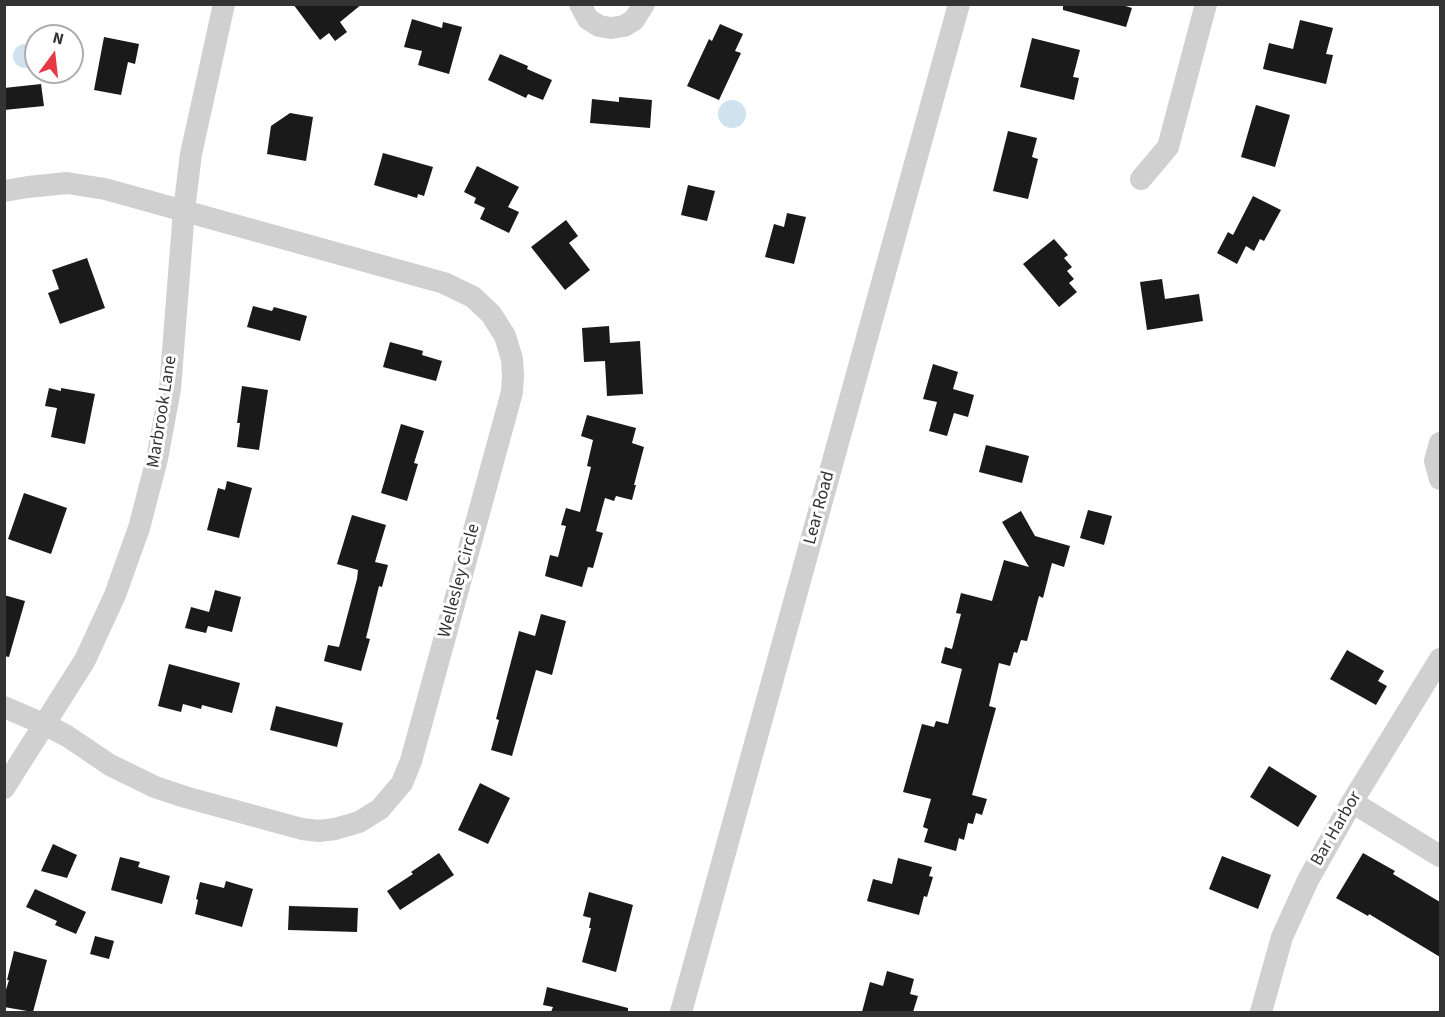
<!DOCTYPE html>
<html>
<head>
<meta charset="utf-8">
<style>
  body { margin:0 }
  #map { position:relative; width:1445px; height:1017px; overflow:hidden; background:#fff; font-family:"Source Sans 3",sans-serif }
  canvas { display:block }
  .frame { position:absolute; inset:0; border:6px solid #333; pointer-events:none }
  .north { position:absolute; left:24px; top:24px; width:60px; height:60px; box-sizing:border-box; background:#fff; border:2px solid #adadad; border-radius:50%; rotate:15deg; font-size:16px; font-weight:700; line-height:24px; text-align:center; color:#333 }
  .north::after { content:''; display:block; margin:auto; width:21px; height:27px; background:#e63946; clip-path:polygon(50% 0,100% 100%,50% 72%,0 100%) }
</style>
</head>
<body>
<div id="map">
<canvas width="1445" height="1017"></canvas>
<div class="frame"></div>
<div class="north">N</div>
</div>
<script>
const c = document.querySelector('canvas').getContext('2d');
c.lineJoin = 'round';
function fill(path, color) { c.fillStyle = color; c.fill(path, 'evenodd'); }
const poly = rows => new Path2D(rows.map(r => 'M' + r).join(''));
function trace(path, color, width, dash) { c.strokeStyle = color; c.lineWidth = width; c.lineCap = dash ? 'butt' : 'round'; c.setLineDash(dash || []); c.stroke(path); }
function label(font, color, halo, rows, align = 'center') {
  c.font = font + ' "Source Sans 3",sans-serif'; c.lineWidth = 6; c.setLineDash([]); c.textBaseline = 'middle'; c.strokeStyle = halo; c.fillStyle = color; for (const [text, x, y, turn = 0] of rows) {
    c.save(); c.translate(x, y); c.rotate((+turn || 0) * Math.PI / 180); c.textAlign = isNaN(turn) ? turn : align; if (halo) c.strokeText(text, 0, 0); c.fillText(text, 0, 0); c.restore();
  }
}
fill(poly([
  '13 56a12 12 0 1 1 24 0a12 12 0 1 1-24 0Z',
  '718 114a14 14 0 1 1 28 0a14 14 0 1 1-28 0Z'
]), '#cfe2ee');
fill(poly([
  [293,4,362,4,340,22,347,32,335,41,329,33,320,40],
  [1063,4,1119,4,1132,8,1126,27,1063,10],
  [412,19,442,28,443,22,462,27,449,74,418,65,422,51,404,47],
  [1300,20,1333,28,1326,54,1333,55,1326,84,1263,69,1269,43,1293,49],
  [720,24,743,34,735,51,741,53,719,100,687,86,709,39,712,41],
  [104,37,139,44,135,64,128,62,121,95,94,90],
  [1032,38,1080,50,1073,77,1079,78,1074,100,1020,87],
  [500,54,528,66,527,69,552,80,543,100,528,94,526,98,488,80],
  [41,84,44,106,4,110,4,88],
  [619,97,652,100,650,128,590,123,592,99,619,102],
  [1256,105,1290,115,1275,167,1241,157],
  [290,113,313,117,306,161,267,154,271,126],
  [1008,131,1037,138,1032,157,1038,159,1028,199,993,191],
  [383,153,433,167,424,196,418,194,417,198,374,185],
  [477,166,519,187,508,207,519,212,509,233,480,219,485,208,474,203,476,198,464,192],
  [688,185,715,191,707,221,681,215],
  [1253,196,1281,210,1264,241,1260,239,1254,251,1246,246,1237,264,1217,253,1228,232,1233,235],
  [787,213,806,217,794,264,765,257,774,224,784,227],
  [566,220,578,236,569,243,590,270,565,290,531,247],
  [1054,239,1068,255,1064,258,1072,267,1067,271,1074,279,1069,283,1077,292,1059,307,1023,264],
  [87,258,105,308,60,324,48,293,59,289,52,270],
  [1162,279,1165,299,1199,294,1203,321,1147,330,1140,282],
  [253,306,272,311,274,307,307,316,300,341,247,327],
  [609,326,610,343,640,341,643,394,607,396,605,361,584,362,582,328],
  [390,342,423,351,422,355,442,361,436,381,383,367],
  [933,364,958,372,953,389,974,395,968,417,954,413,947,436,929,431,937,402,923,399],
  [242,386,268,390,259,450,237,447,240,423,237,423],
  [49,388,61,391,61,388,95,394,85,444,51,437,57,408,45,406],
  [587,415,636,428,632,443,644,447,634,485,636,485,632,500,616,496,614,501,605,498,596,531,603,533,593,568,588,567,582,587,545,576,550,555,558,557,566,526,561,525,566,508,580,512,591,467,587,466,593,440,581,436],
  [401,424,424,431,414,463,418,464,407,501,381,493],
  [986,445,1029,456,1022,483,979,472],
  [227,481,252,488,239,538,207,530,218,488,225,490],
  [24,493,67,508,51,554,8,539],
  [1088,510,1112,516,1104,545,1080,538],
  [1021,511,1035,536,1070,546,1064,567,1052,563,1043,598,1039,596,1027,641,1021,640,1017,653,1014,652,1010,666,999,663,989,706,996,708,972,795,987,799,982,815,976,813,973,824,968,823,964,840,959,838,956,851,924,842,928,829,923,827,931,799,903,792,922,724,934,727,936,721,948,724,962,669,941,663,945,647,952,649,961,614,956,613,961,593,992,601,1004,560,1029,567,1002,522],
  [352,515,386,525,375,562,388,565,382,587,379,586,366,638,370,639,361,671,324,661,328,645,339,647,357,579,358,570,337,564],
  [215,590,241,597,232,632,208,626,206,633,185,628,191,607,209,612],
  [4,595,25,601,9,657,4,656],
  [541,614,566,621,552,675,536,670,512,756,491,750,499,720,496,719,519,631,535,636],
  [1347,650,1384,671,1378,681,1387,686,1376,705,1330,679],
  [169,664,240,683,232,713,202,705,201,709,183,704,181,712,158,706],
  [276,706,343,723,337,747,270,730],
  [1269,766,1317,796,1298,827,1250,797],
  [480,783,510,798,488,844,458,830],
  [53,844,77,855,67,878,41,871],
  [439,853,454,875,400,910,387,891,413,874,411,872],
  [1363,853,1395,871,1393,874,1440,902,1440,957,1369,914,1368,916,1336,898],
  [1222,856,1271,875,1258,909,1209,889],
  [120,857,140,862,138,867,170,876,162,904,111,890],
  [898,858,932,867,929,876,933,877,927,897,924,896,919,915,867,901,873,879,892,884],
  [226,881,253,889,242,927,195,914,198,900,196,899,200,882,224,888],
  [35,889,86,912,76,934,55,925,57,921,26,907],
  [589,892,633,905,616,972,582,962,591,928,589,928,591,918,583,916],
  [289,906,358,908,357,932,288,930],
  [95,936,114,941,109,959,90,954],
  [14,951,47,960,33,1012,4,1007,4,996,9,980,7,980],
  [887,971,914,979,910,994,918,996,913,1012,862,1012,870,982,883,986],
  [547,987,628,1008,628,1012,551,1012,553,1007,543,1005]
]), '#1a1a1a');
trace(poly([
  [580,4,588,19,599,26,611,28,624,26,634,20,644,4],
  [1141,179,1168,147,1206,4],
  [4,191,28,187,67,183,105,189,444,283,473,297,491,314,505,336,512,359,513,376,512,392,411,761,402,783,380,809,359,822,335,829,319,831,302,829,185,797,155,787,110,765,67,736,46,725,4,707],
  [1440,443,1435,461,1440,479],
  [4,788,85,660,115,595,139,528,157,459,170,389,184,210,191,154,224,4],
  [1352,802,1440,856],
  [681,1012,959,4],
  [1261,1012,1282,937,1308,880,1352,802,1440,659]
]), '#d0d0d0', 22);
label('18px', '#333', '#fff', [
  ["Marbrook Lane",163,412,-81],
  ["Lear Road",820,508,-75],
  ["Wellesley Circle",460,581,-75],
  ["Bar Harbor",1337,829,-60]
]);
</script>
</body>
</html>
